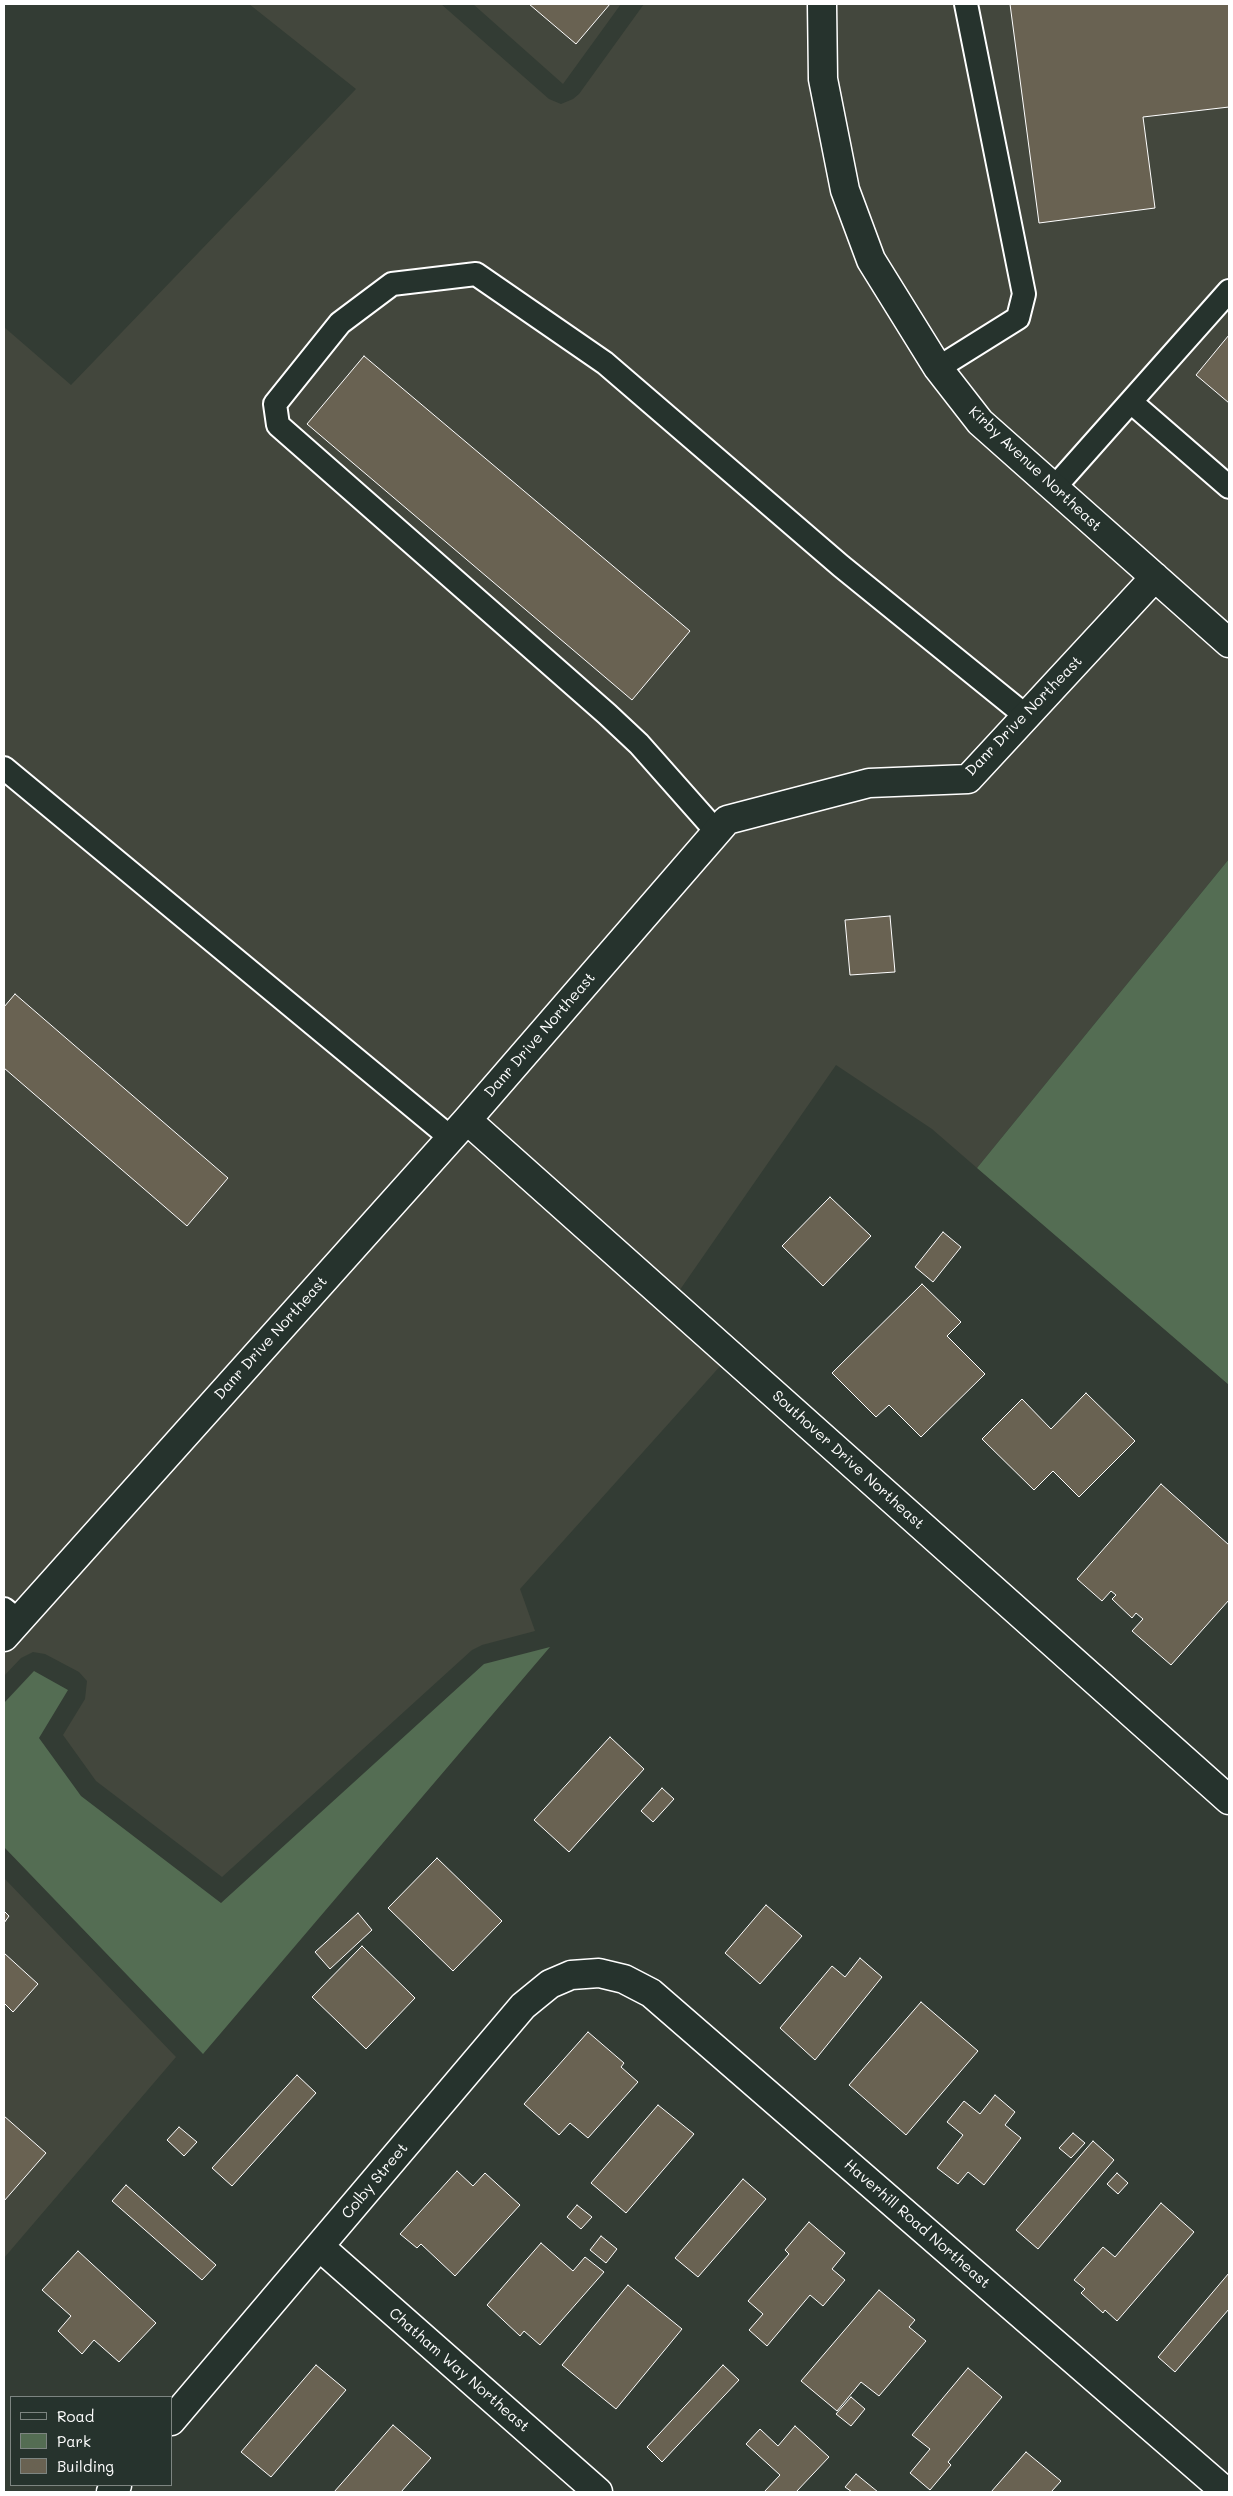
<!DOCTYPE html>
<html>
<head>
<meta charset="utf-8">
<style>
  body { margin:0 }
  #map { position:relative; width:1233px; height:2496px; overflow:hidden; background:#333c34; font-family:Mali,sans-serif }
  canvas { display:block }
  .frame { position:absolute; inset:0; border:5px solid #fff; pointer-events:none }
  .legend { position:absolute; left:10px; top:2396px; width:162px; height:90px; box-sizing:border-box; background:#26332d; border:1px solid #7d8581; margin:0; padding:6px 9px; list-style:none; font-size:15px; color:#fff }
  .legend li { display:flex; align-items:center; gap:10px; height:25px }
  .legend b { width:25px; border:1px solid #7d8581 }
</style>
</head>
<body>
<div id="map">
<canvas width="1233" height="2496"></canvas>
<div class="frame"></div>
<ul class="legend">
<li><b style="height:6px;background:#26332d"></b>Road</li>
<li><b style="height:14px;background:#546d53"></b>Park</li>
<li><b style="height:14px;background:#696252"></b>Building</li>
</ul>
</div>
<script>
const c = document.querySelector('canvas').getContext('2d');
c.lineJoin = 'round';
function fill(path, color) { c.fillStyle = color; c.fill(path, 'evenodd'); }
const poly = rows => new Path2D(rows.map(r => 'M' + r).join(''));
function trace(path, color, width, dash) { c.strokeStyle = color; c.lineWidth = width; c.lineCap = dash ? 'butt' : 'round'; c.setLineDash(dash || []); c.stroke(path); }
function label(font, color, halo, rows, align = 'center') {
  c.font = font + ' Mali,sans-serif'; c.lineWidth = 4; c.setLineDash([]); c.textBaseline = 'middle'; c.strokeStyle = halo; c.fillStyle = color; for (const [text, x, y, turn = 0] of rows) {
    c.save(); c.translate(x, y); c.rotate((+turn || 0) * Math.PI / 180); c.textAlign = isNaN(turn) ? turn : align; if (halo) c.strokeText(text, 0, 0); c.fillText(text, 0, 0); c.restore();
  }
}
fill(poly([
  [249,4,441,4,549,99,561,104,573,99,579,94,644,4,1229,4,1229,859,977,1168,932,1129,836,1065,677,1294,740,1344,520,1589,535,1631,482,1645,472,1650,222,1877,96,1781,63,1735,85,1699,87,1681,79,1672,45,1654,33,1652,21,1658,4,1676,4,327,71,385,356,89],
  [473,4,621,4,563,84],
  [4,1878,176,2057,4,2258]
]), '#43473d');
fill(poly([
  [1229,859,1229,1385,977,1168],
  [550,1647,203,2054,4,1847,4,1703,34,1671,68,1690,39,1738,81,1796,221,1903,484,1664]
]), '#546d53');
const building = poly([
  [529,4,610,4,576,44,529,4],
  [1010,4,1229,4,1229,107,1143,117,1155,208,1039,223,1010,4],
  [1229,335,1229,403,1196,375,1229,335],
  [364,356,690,631,632,700,307,424,364,356],
  [890,916,895,972,850,975,845,920,890,916],
  [15,994,228,1178,187,1226,4,1068,4,1007,15,994],
  [830,1197,871,1236,823,1286,782,1246,830,1197],
  [943,1232,961,1247,933,1282,915,1267,943,1232],
  [922,1284,961,1322,947,1336,985,1374,921,1437,889,1405,876,1417,832,1373,922,1284],
  [1086,1393,1135,1441,1079,1497,1053,1471,1034,1490,982,1439,1022,1399,1051,1429,1086,1393],
  [1161,1484,1229,1545,1229,1600,1171,1665,1132,1631,1143,1619,1136,1613,1132,1618,1112,1599,1116,1595,1111,1591,1102,1601,1077,1579,1161,1484],
  [610,1737,644,1769,569,1852,534,1820,610,1737],
  [662,1788,674,1799,653,1822,641,1811,662,1788],
  [437,1858,502,1921,453,1971,388,1908,437,1858],
  [766,1905,802,1936,760,1984,725,1953,766,1905],
  [4,1911,9,1916,4,1923,4,1911],
  [358,1913,372,1930,330,1969,315,1952,358,1913],
  [362,1946,415,1998,366,2049,312,1997,362,1946],
  [4,1953,38,1984,13,2012,4,2003,4,1953],
  [860,1958,882,1977,815,2060,780,2028,832,1966,845,1977,860,1958],
  [921,2002,978,2051,906,2135,849,2085,921,2002],
  [588,2032,624,2063,621,2067,638,2082,588,2138,570,2123,559,2135,524,2104,588,2032],
  [297,2075,316,2093,232,2186,212,2168,297,2075],
  [995,2095,1015,2112,1005,2125,1021,2138,984,2185,968,2172,958,2184,937,2168,963,2135,947,2122,964,2101,980,2114,995,2095],
  [658,2105,694,2134,626,2213,591,2183,658,2105],
  [4,2116,46,2153,4,2201,4,2116],
  [179,2127,197,2142,184,2156,167,2140,179,2127],
  [1073,2133,1085,2143,1071,2158,1059,2148,1073,2133],
  [1093,2141,1114,2160,1038,2249,1016,2230,1093,2141],
  [457,2171,473,2186,485,2173,520,2205,455,2276,421,2244,417,2248,400,2234,457,2171],
  [1117,2173,1128,2183,1118,2194,1107,2184,1117,2173],
  [743,2179,766,2199,698,2277,675,2258,743,2179],
  [126,2185,216,2265,202,2280,112,2201,126,2185],
  [1161,2203,1194,2232,1117,2321,1105,2310,1103,2313,1081,2293,1085,2289,1074,2280,1103,2247,1115,2257,1161,2203],
  [577,2205,592,2217,581,2229,567,2217,577,2205],
  [809,2222,845,2253,832,2269,845,2280,823,2306,810,2295,767,2346,749,2330,763,2314,748,2301,789,2254,785,2250,809,2222],
  [601,2236,617,2249,606,2263,590,2250,601,2236],
  [541,2243,573,2271,585,2257,604,2272,540,2345,524,2331,520,2336,487,2305,541,2243],
  [78,2251,156,2323,119,2362,94,2340,82,2354,58,2331,71,2316,42,2290,78,2251],
  [1229,2273,1229,2309,1175,2372,1158,2357,1229,2273],
  [628,2285,682,2329,616,2409,562,2365,628,2285],
  [879,2290,915,2320,909,2327,926,2341,879,2396,861,2382,837,2411,801,2381,879,2290],
  [316,2365,346,2390,271,2477,241,2452,316,2365],
  [723,2365,739,2380,662,2462,647,2447,723,2365],
  [968,2368,1002,2397,948,2462,951,2465,930,2490,910,2473,930,2449,912,2435,968,2368],
  [851,2397,865,2409,851,2426,836,2414,851,2397],
  [393,2425,431,2458,401,2492,334,2492,393,2425],
  [795,2426,829,2457,796,2492,764,2492,780,2475,746,2444,760,2429,778,2446,795,2426],
  [1026,2452,1061,2481,1051,2492,991,2492,1026,2452],
  [856,2474,878,2492,852,2492,845,2487,856,2474]
]);
fill(building, '#696252');
trace(building, '#fff', 1);
const service = poly([
  [938,368,1018,318,1024,294,966,4],
  [1131,402,1229,487],
  [1054,488,1229,291],
  [4,768,451,1138],
  [716,831,639,744,607,714,278,425,275,404,340,323,392,284,476,274,605,363,841,566,1026,716],
  [4,1609,19,1621]
]);
const minor = poly([
  [822,4,823,79,845,190,871,260,938,368,980,422,1229,643],
  [467,1120,1229,1800],
  [4,1637,467,1120,727,820,869,783,968,779,1155,577],
  [320,2247,598,2492],
  [171,2421,523,2006,550,1984,571,1975,599,1973,624,1979,651,1993,1226,2492],
  [111,2492,117,2485]
]);
trace(service, '#fff', 26);
trace(minor, '#fff', 31);
trace(service, '#26332d', 22);
trace(minor, '#26332d', 28);
label('15px', '#fff', '#26332d', [
  ["Kirby Avenue Northeast",1035,469,43],
  ["Danr Drive Northeast",1024,716,-46],
  ["Danr Drive Northeast",540,1035,-49],
  ["Danr Drive Northeast",271,1338,-48],
  ["Southover Drive Northeast",848,1460,42],
  ["Colby Street",375,2181,-50],
  ["Haverhill Road Northeast",917,2224,41],
  ["Chatham Way Northeast",459,2370,41]
]);
</script>
</body>
</html>
